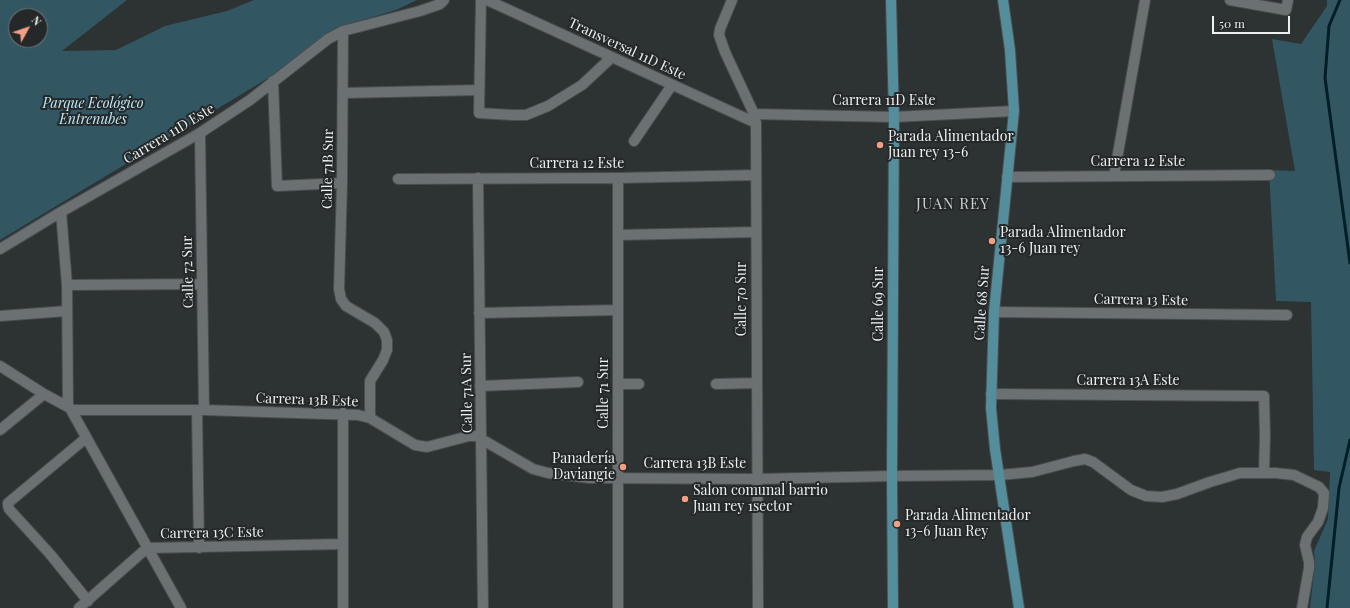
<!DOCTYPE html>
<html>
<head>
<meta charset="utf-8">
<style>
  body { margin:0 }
  #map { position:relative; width:1350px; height:608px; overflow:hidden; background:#2d3233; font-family:"Playfair Display",serif }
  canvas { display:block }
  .north { position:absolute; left:8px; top:8px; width:40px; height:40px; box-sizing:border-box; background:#242829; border:1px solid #747879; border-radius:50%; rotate:50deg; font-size:11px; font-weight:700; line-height:16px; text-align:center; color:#edf0f1 }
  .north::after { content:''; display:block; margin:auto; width:14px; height:18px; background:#f39f82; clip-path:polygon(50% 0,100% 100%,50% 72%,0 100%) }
  .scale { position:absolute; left:1212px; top:16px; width:78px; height:18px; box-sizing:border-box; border:2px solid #edf0f1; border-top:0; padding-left:5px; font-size:12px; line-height:14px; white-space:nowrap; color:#edf0f1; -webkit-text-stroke:3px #242829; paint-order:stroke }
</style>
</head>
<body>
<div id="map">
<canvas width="1350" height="608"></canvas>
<div class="north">N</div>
<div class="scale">50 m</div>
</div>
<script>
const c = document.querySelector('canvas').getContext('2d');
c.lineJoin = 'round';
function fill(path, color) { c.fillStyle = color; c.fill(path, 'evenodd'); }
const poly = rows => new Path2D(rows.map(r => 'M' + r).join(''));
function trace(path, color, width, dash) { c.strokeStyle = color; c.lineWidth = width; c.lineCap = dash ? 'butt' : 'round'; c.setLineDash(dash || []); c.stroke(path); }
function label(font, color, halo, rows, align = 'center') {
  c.font = font + ' "Playfair Display",serif'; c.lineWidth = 4; c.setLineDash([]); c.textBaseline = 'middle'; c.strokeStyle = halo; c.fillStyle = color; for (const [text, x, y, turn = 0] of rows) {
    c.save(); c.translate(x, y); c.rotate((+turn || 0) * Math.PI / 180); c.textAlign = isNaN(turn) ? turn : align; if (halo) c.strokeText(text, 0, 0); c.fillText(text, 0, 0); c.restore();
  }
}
fill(poly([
  [0,0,127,0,62,51,116,50,165,26,227,11,254,0,417,0,396,10,336,28,270,77,0,240],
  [16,16,40,16,40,40,16,40],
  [1327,0,1350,0,1350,608,1310,608,1315,564,1314,551,1328,519,1330,472,1314,470,1311,302,1276,301,1269,170,1295,171,1272,39,1301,44,1327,6]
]), '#325762');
trace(poly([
  [1340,0,1329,26,1325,78,1350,263],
  [1327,608,1339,488,1350,440]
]), '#001e27', 3);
const street = poly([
  [481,0,479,113,512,115,526,115,548,106,582,85,612,57],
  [487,0,756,123],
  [732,0,720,29,719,35,725,52,754,114,756,123,758,608],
  [1230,0,1286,10,1288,0],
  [343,31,342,183,339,289,341,299,346,306,375,323,384,332,387,340,387,350,383,360,370,381,370,418],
  [273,81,277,186,342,183],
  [343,93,479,90],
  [754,114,894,117,1014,111],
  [200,133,204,410],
  [634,141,672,85],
  [1114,176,1145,0],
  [1007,177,1270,175],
  [478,178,483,608],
  [618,178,618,608],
  [398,179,618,178,756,175],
  [61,212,67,285,68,406],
  [618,235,756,232],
  [0,249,61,212,200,133,250,100,328,39,343,31,420,11,440,4,444,0],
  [67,285,202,284],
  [994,312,1287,315],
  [479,313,618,310],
  [0,316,67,311],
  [0,366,44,394,70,408,181,608],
  [618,384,639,384],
  [716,384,757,383],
  [480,386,578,382],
  [991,394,1264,396,1265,436,1264,473],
  [71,410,204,410,358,415,370,418,415,445,427,447,469,436,476,436,533,469,548,473,590,478,757,479,892,476,1000,475,1032,472,1074,461,1085,459,1093,462,1131,490,1146,496,1162,497,1177,494,1210,482,1240,473,1275,473,1294,475,1319,487,1324,493,1323,508,1318,522,1307,537,1305,545,1309,562,1309,568,1302,608],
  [197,410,199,548],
  [0,430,44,394],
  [86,438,8,503,8,505,9,509,50,554,88,601],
  [79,608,147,548,343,544],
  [343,608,343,413]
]);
const secondary = poly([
  [891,0,894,117,892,476,893,608],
  [1003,0,1010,50,1014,111,994,312,991,408,995,449,1019,608]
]);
trace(street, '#4a4d4e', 12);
trace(secondary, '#4a4d4e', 12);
trace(street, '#6b7072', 10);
trace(secondary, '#548d9b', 10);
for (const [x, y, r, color] of [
  [880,145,4,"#f39f82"],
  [992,241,4,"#f39f82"],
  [623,467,4,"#f39f82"],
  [685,499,4,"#f39f82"],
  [897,524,4,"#f39f82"]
]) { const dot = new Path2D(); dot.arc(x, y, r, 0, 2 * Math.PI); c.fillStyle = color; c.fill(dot); trace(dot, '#242829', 1.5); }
label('14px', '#edf0f1', '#242829', [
  ["Transversal 11D Este",627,49,25],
  ["Carrera 11D Este",884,101],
  ["Carrera 11D Este",169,134,-31],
  ["Carrera 12 Este",1138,162],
  ["Carrera 12 Este",577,164],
  ["Calle 71B Sur",328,169,-89],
  ["Calle 72 Sur",188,272,-91],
  ["Calle 70 Sur",742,299,-90],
  ["Carrera 13 Este",1141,300,1],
  ["Calle 68 Sur",982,303,-86],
  ["Calle 69 Sur",879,304,-90],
  ["Carrera 13A Este",1128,381],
  ["Calle 71A Sur",467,393,-91],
  ["Calle 71 Sur",604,393,-90],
  ["Carrera 13B Este",307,400,2],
  ["Carrera 13B Este",695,464],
  ["Carrera 13C Este",212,533,-1]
]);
label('italic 14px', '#beeaf8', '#242829', [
  ["Parque Ecológico",93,104],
  ["Entrenubes",93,120]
]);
label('14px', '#edf0f1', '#242829', [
  ["Parada Alimentador",888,137],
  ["Juan rey 13-6",888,153],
  ["Parada Alimentador",1000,233],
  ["13-6 Juan rey",1000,249],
  ["Panadería",615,459,"right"],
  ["Daviangie",615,475,"right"],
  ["Salon comunal barrio",693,491],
  ["Juan rey 1sector",693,507],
  ["Parada Alimentador",905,516],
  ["13-6 Juan Rey",905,532]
], 'left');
c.letterSpacing = '1px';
label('15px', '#cacfd1', '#242829', [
  ["JUAN REY",953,204]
]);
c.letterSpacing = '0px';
</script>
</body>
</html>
